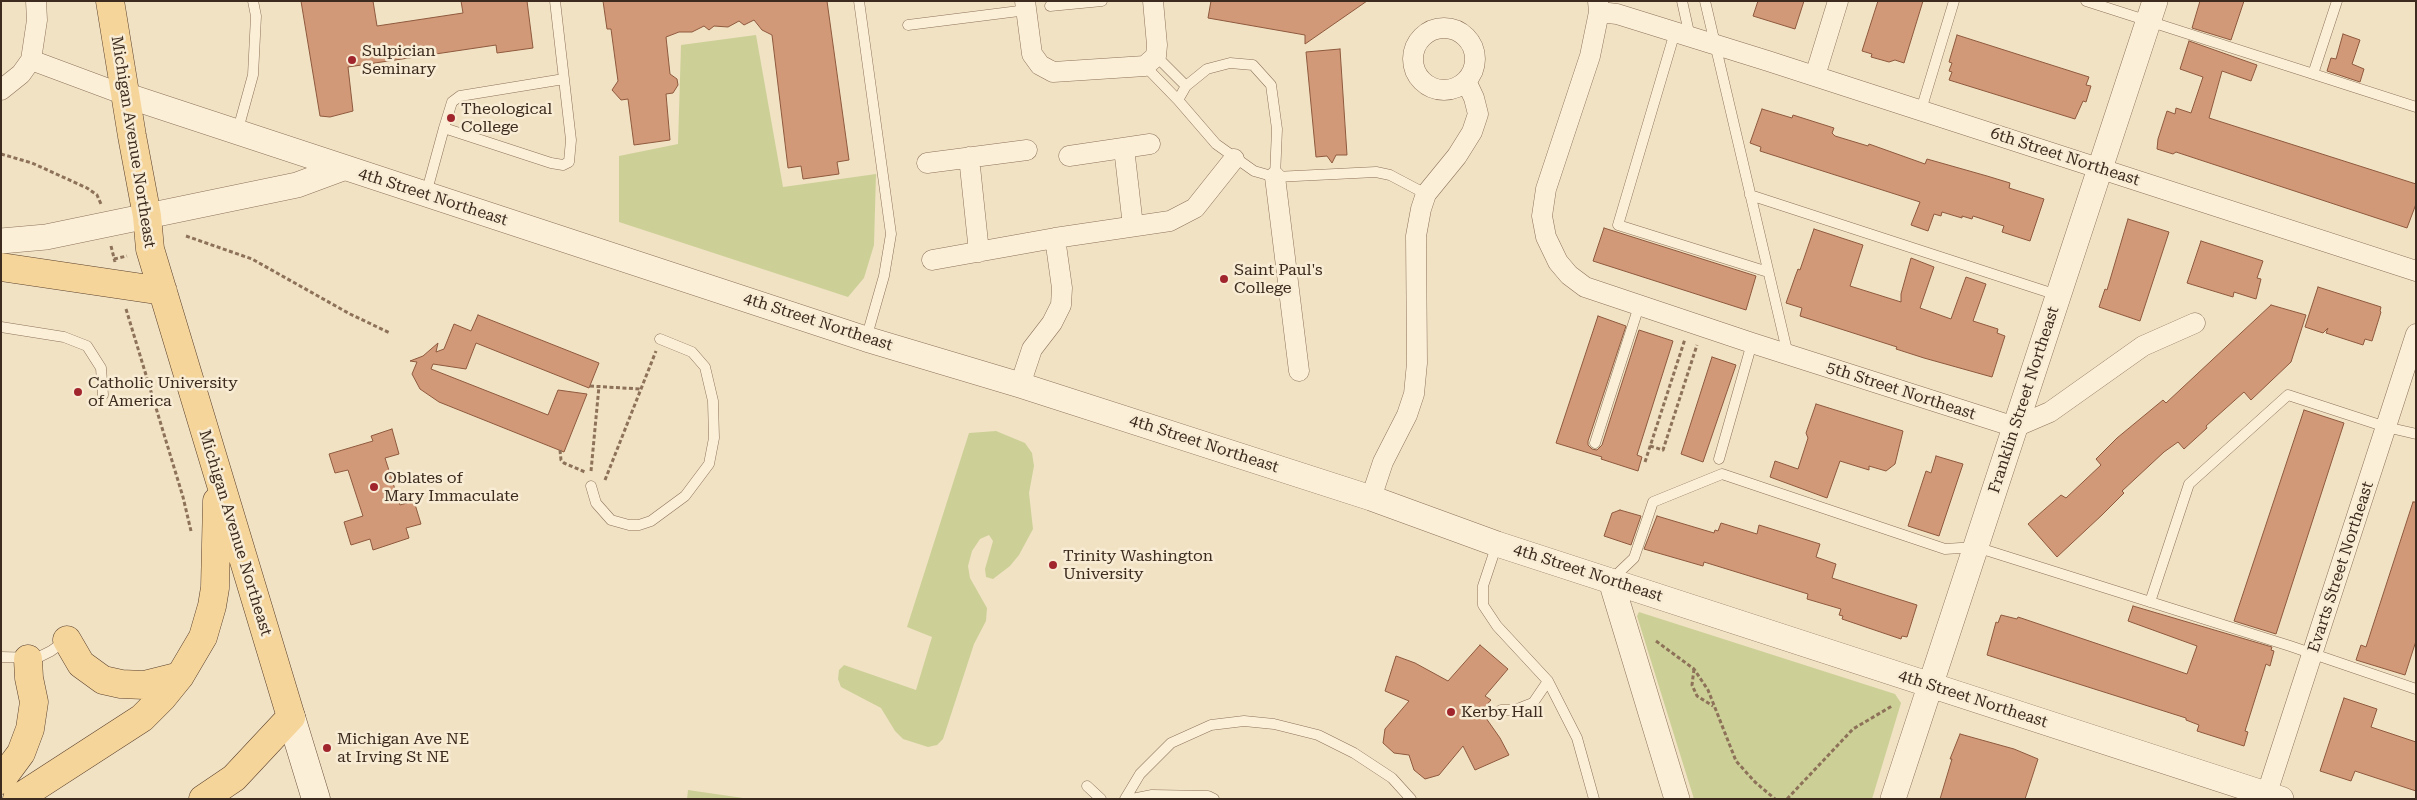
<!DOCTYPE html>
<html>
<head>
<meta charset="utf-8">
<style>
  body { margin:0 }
  #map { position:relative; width:2417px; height:800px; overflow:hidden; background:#f1e2c4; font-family:"Roboto Serif",serif }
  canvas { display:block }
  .frame { position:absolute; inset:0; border:2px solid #3c2b1e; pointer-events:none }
</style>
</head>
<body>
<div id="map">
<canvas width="2417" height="800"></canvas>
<div class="frame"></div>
</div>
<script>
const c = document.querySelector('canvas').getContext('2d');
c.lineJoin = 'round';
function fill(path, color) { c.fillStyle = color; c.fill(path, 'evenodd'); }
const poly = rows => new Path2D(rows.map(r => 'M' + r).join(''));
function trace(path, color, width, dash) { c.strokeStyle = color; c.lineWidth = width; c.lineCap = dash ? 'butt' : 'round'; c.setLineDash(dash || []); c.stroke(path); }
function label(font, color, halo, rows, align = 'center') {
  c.font = font + ' "Roboto Serif",serif'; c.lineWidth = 5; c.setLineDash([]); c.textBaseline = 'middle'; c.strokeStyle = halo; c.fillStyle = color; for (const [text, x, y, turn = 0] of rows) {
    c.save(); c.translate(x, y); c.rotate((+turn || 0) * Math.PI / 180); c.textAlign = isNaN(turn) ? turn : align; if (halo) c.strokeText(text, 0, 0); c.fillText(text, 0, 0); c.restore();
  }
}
fill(poly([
  [756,35,783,187,876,174,874,245,864,278,848,297,619,222,619,156,678,144,681,45],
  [996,431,1025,443,1032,453,1034,466,1029,493,1033,529,1019,555,1010,566,993,579,986,577,985,569,993,541,989,535,980,539,972,551,968,566,970,578,987,608,986,621,974,644,943,739,937,745,928,747,903,739,895,731,881,708,841,687,838,679,839,670,844,665,916,690,932,637,907,627,969,433],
  [1639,612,1895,694,1901,703,1872,799,1694,799,1637,616],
  [688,790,750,799,687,799]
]), '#ccd097');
const building = poly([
  [301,1,373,1,377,26,463,13,461,1,527,1,533,48,497,53,496,45,348,67,353,111,330,117,320,116,301,1],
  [603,1,827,1,849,160,837,162,839,174,803,179,801,166,788,168,772,35,762,30,754,20,744,25,739,21,728,27,714,26,709,30,704,26,692,32,679,32,666,37,670,74,677,79,678,85,673,93,666,94,670,140,634,145,628,99,621,100,612,90,618,81,611,29,607,29,603,1],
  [1211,1,1367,1,1305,44,1305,35,1208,18,1211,1],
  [1758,1,1804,1,1795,29,1753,16,1758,1],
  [1878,1,1923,1,1904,63,1895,60,1889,62,1871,57,1872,54,1862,51,1878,1],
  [2200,1,2244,1,2231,40,2192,28,2200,1],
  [2343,34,2360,40,2352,64,2364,69,2360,82,2327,71,2331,58,2336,59,2343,34],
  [1957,35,2089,77,2086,85,2091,86,2086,102,2083,101,2075,119,1949,80,1952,72,1949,71,1952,63,1949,62,1957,35],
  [2189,41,2257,65,2251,81,2222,71,2209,118,2416,184,2416,204,2407,228,2176,152,2173,154,2157,149,2158,139,2167,111,2175,114,2176,108,2191,113,2203,77,2180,69,2189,41],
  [1340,49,1347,155,1336,155,1332,163,1327,156,1316,157,1306,52,1340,49],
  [1762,109,1792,118,1793,115,1834,128,1832,133,1835,136,1868,146,1869,144,1925,164,1927,159,1987,176,2010,183,2009,188,2044,199,2030,241,2002,232,2004,226,1973,216,1972,219,1962,216,1962,218,1942,212,1941,216,1934,214,1928,231,1911,225,1920,202,1760,151,1761,147,1750,143,1762,109],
  [2128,219,2169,232,2140,321,2099,307,2105,289,2107,290,2128,219],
  [1604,228,1756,276,1746,310,1593,261,1604,228],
  [1814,229,1863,245,1850,286,1901,302,1901,294,1911,258,1934,267,1920,308,1951,319,1966,277,1986,284,1973,321,1998,329,1997,333,2005,336,1992,377,1924,358,1896,349,1897,347,1800,316,1802,308,1786,303,1795,277,1798,269,1800,270,1814,229],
  [2201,241,2263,261,2257,278,2261,279,2256,299,2234,292,2233,297,2187,283,2201,241],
  [2318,287,2381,307,2380,311,2381,312,2372,341,2365,339,2363,345,2326,333,2328,328,2323,333,2305,327,2318,287],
  [2271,305,2306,315,2291,362,2251,400,2244,392,2206,426,2207,428,2184,449,2178,442,2164,452,2122,491,2124,493,2102,515,2057,557,2028,524,2061,495,2066,498,2101,465,2096,459,2117,438,2163,400,2166,403,2271,305],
  [478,315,599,363,589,388,476,343,466,369,433,364,431,369,548,415,558,390,587,394,564,452,439,402,420,389,412,374,417,362,410,361,423,356,438,343,436,352,444,349,454,324,471,331,478,315],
  [1598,316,1626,326,1588,441,1588,445,1592,449,1597,450,1602,445,1639,330,1673,341,1637,455,1642,457,1638,471,1601,459,1602,457,1556,443,1598,316],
  [1712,357,1736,365,1703,462,1681,454,1712,357],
  [1816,404,1903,431,1895,464,1886,471,1869,466,1869,470,1840,461,1827,498,1770,477,1775,461,1798,469,1808,438,1806,433,1816,404],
  [2304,410,2344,423,2276,634,2234,621,2304,410],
  [392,429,399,454,385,458,400,505,414,501,421,524,406,528,409,538,373,550,370,539,351,545,344,522,363,516,348,470,335,473,329,454,373,441,371,436,392,429],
  [1936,456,1963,464,1939,536,1908,526,1926,471,1931,473,1936,456],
  [2413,502,2416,502,2416,641,2405,675,2356,660,2361,645,2366,647,2413,502],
  [1620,510,1641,516,1631,545,1604,536,1612,513,1620,510],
  [1657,516,1714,533,1715,530,1718,531,1721,523,1757,534,1759,525,1820,544,1816,557,1836,564,1832,578,1917,605,1907,637,1902,636,1901,639,1842,619,1843,616,1839,615,1841,609,1807,599,1808,594,1704,562,1703,566,1644,549,1657,516],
  [2133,606,2272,647,2271,650,2274,651,2270,666,2266,664,2245,731,2248,732,2244,746,2197,731,2199,725,2186,720,2186,718,1987,655,1996,622,1998,623,2001,615,2017,619,2018,617,2187,674,2197,646,2128,621,2133,606],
  [1480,645,1508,669,1485,696,1491,700,1481,711,1500,738,1509,755,1475,770,1463,746,1439,775,1425,779,1414,770,1409,755,1394,753,1383,743,1385,729,1409,701,1385,691,1396,656,1415,663,1448,681,1480,645],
  [2344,698,2377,709,2371,727,2416,742,2416,791,2355,771,2351,781,2320,771,2344,698],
  [1960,734,2014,749,2038,759,2025,799,1940,799,1952,759,1950,759,1960,734]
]);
fill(building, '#d29978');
trace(building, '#8e593d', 1);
const service = poly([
  [859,1,891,234,884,276,866,339],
  [1682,1,1690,37],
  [1705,1,1788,355],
  [2086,1,2416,107],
  [1050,6,1102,1],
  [908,25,1027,10],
  [1675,32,1618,225,1768,272],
  [1156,56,1186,86],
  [1145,66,1178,100],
  [2313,74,2337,1],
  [1921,110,1954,1],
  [444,128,452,102,460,96,564,79],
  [237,133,253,75,256,16,253,1],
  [1275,177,1254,171,1216,144,1178,100,1186,86,1207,69,1230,63,1253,65,1271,85,1277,129,1275,177,1376,172,1390,175,1426,194],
  [426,194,444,128,551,163,563,165,569,162,571,140,555,1],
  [1750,195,2057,295],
  [1,327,64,337,87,346,101,368,103,395],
  [1595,443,1639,306],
  [1719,459,1752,343],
  [591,486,596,503,611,520,629,525,639,525,651,521,685,496,709,464,714,438,713,401,705,367,692,352,660,339],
  [1497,544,1483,586,1483,605,1497,626,1548,681,1577,738,1594,799],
  [1611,580,1634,558,1653,502,1722,474,1945,549,1976,547,2290,646,2416,689],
  [2150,602,2189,484,2288,395,2386,427,2416,434],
  [1,657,37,658,51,651,65,641],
  [1501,710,1515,710,1533,703,1548,681],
  [1087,786,1101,799],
  [1125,799,1140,774,1171,743,1211,725,1244,721,1274,724,1318,735,1354,753,1392,778,1411,799],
  [1132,799,1152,795,1208,796,1214,799]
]);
const minor = poly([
  [1025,1,1032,54,1040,65,1053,72,1145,66,1156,56,1157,45,1153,1],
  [1598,1,1599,12,1617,14,1768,61,2416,271],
  [1599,12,1590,56,1546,189,1542,216,1546,237,1558,262,1569,275,1585,287,1752,343,2015,427,2050,412,2143,346,2195,323],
  '1413 59a31 31 0 1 1 62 0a31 31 0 1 1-62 0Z',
  [31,60,125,95],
  [1815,76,1838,1],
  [1,90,21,74,31,60,37,20,36,1],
  [1124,148,1133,226],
  [1069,156,1150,144],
  [969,157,979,252],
  [927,163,1027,150],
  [1275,177,1299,371],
  [932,260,1055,238],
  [1020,385,1032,349,1052,323,1061,305,1062,288,1055,238,1170,221,1195,208,1234,159],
  [1371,498,1383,462,1407,415,1414,394,1417,363,1416,236,1421,209,1426,194,1457,156,1472,132,1478,114,1474,98,1466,81],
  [2265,799,2416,334]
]);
const tertiary = poly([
  [125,95,866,339,1020,385,1371,498,1497,544,2281,799],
  [1,241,46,237,297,185,343,168],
  [1611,581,1677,799],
  [1893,799,2155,1]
]);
const secondary = poly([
  [291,717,316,799]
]);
const primary = poly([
  [110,1,132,136,147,216,150,249,291,717,234,778,203,799],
  [1,267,163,291],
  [67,640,81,664,103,680,121,684,144,685,180,676],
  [1,780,21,753,30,729,34,702,29,678,28,659],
  [17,799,142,718,163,697,180,676,203,637,212,606,215,588,217,501]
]);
trace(service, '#8d7259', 11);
trace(minor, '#8d7259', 21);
trace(tertiary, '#8d7259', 26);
trace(secondary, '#6f533c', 29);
trace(primary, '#5b412d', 29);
trace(poly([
  [1,154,32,163,87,188,97,195,101,204],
  [186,236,252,259,350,314,390,333],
  [111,246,115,262],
  [114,259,127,256],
  [126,309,183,497,191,531],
  [590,386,641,389],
  [1650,446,1663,450,1697,345],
  [560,450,561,460,564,463,585,472],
  [1645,462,1685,339],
  [591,471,599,386],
  [605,480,656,351],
  [1656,641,1694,669,1708,690,1736,761,1755,782,1775,799],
  [1694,669,1692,685,1697,696,1713,706],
  [1787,799,1853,729,1892,706]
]), '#8d7259', 3, [4, 2.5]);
trace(service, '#fbefd8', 10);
trace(minor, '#fbefd8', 20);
trace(tertiary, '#fbefd8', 25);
trace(secondary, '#fbefd8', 28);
trace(primary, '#f6d59a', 28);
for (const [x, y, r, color] of [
  [352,60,5,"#a0252c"],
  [451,118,5,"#a0252c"],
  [1224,279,5,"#a0252c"],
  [78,392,5,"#a0252c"],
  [374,487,5,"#a0252c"],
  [1053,565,5,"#a0252c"],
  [1451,712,5,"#a0252c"],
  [327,748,5,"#a0252c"]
]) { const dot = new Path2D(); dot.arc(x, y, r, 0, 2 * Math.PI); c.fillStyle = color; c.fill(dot); trace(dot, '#f8ecd4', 2); }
label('16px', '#3c2b1e', '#f8ecd4', [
  ["Sulpician",362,51],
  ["Seminary",362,69],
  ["Theological",461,109],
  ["College",461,127],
  ["Saint Paul's",1234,270],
  ["College",1234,288],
  ["Catholic University",88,383],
  ["of America",88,401],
  ["Oblates of",384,478],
  ["Mary Immaculate",384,496],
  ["Trinity Washington",1063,556],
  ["University",1063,574],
  ["Kerby Hall",1461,712],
  ["Michigan Ave NE",337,739],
  ["at Irving St NE",337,757]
], 'left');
label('16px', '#3c2b1e', '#f8ecd4', [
  ["Michigan Avenue Northeast",133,142,81],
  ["6th Street Northeast",2065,157,18],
  ["4th Street Northeast",433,197,18],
  ["4th Street Northeast",818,322,18],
  ["5th Street Northeast",1901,391,18],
  ["Franklin Street Northeast",2024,400,-72],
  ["4th Street Northeast",1204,444,18],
  ["Michigan Avenue Northeast",235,533,73],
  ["Evarts Street Northeast",2341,567,-72],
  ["4th Street Northeast",1588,573,18],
  ["4th Street Northeast",1973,699,18]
]);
</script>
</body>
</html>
